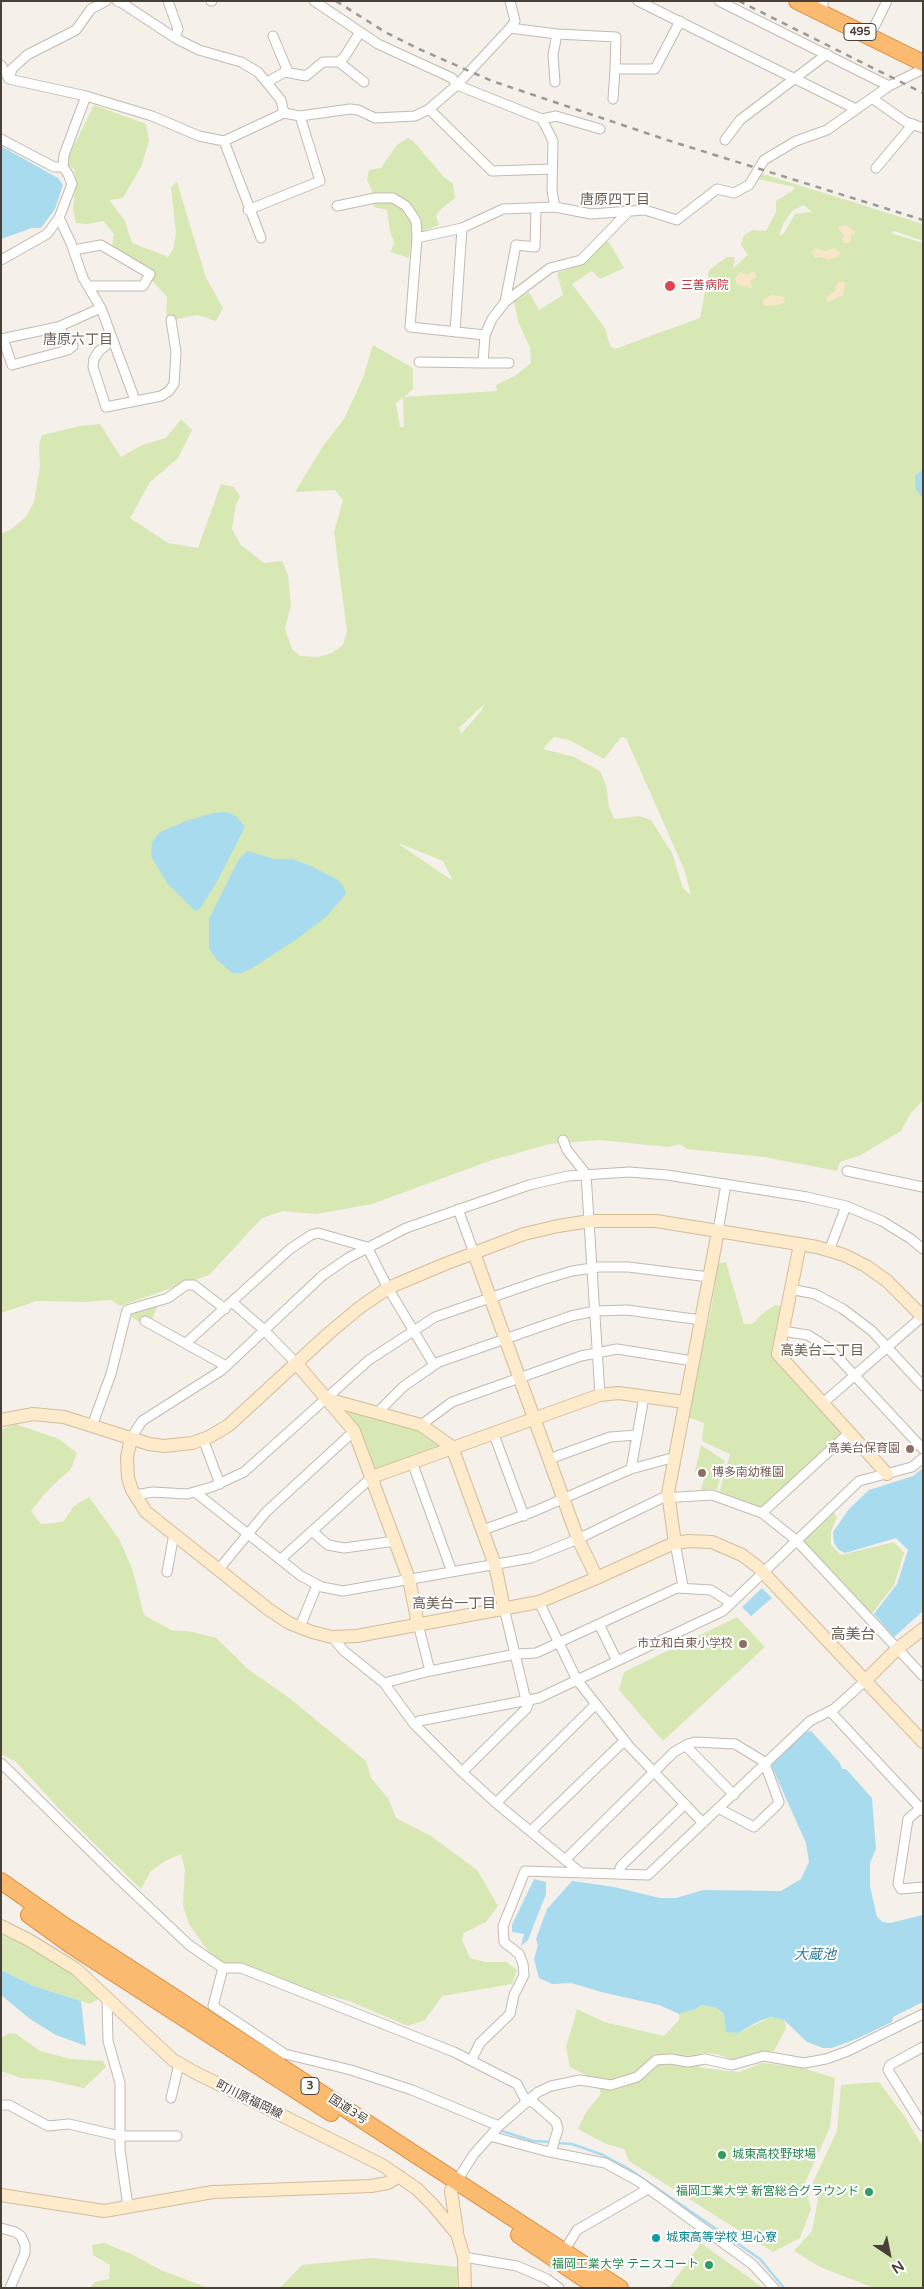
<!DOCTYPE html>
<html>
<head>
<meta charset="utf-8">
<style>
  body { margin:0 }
  #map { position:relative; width:924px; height:2289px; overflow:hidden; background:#f5f0ea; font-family:"Varela Round",sans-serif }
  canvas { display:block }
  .frame { position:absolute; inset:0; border:2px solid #494038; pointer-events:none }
  .north { position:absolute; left:864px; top:2229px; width:50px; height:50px; -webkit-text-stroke:4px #fff; paint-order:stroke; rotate:146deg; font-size:14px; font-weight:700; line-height:20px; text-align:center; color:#494038 }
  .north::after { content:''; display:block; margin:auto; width:18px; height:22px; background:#494038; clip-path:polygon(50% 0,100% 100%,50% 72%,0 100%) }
</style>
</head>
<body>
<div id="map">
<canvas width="924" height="2289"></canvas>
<div class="frame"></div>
<div class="north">N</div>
</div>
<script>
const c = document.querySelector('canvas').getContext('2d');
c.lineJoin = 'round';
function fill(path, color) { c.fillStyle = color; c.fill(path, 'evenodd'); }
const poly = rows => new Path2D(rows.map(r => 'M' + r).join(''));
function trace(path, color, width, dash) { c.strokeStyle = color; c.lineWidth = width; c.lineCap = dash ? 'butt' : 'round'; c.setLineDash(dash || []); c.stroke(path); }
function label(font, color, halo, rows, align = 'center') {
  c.font = font + ' "Varela Round","Noto Sans JP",sans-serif'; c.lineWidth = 4; c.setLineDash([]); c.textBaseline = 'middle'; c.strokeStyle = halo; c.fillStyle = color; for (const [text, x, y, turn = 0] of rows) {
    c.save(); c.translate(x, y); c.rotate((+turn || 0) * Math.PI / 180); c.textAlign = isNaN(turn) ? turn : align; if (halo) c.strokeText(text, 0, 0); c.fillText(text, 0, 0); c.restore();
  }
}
fill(poly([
  [94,105,146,124,149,141,141,167,123,198,109,200,125,221,132,243,168,257,173,249,176,233,171,187,177,182,206,278,223,308,216,321,198,315,166,321,167,297,135,262,120,260,112,246,114,234,103,221,87,224,76,223,73,210,76,181,74,169,65,164],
  [408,138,414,142,444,177,453,184,455,198,440,210,436,216,439,225,421,232,411,245,409,258,391,252,394,242,390,231,387,210,374,207,372,191,367,180,369,170,381,168,397,145],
  [760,173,923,224,923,241,894,231,891,233,923,243,923,1100,911,1113,901,1131,861,1155,840,1162,837,1171,764,1157,687,1149,680,1144,668,1147,600,1140,550,1144,492,1160,372,1204,316,1214,283,1211,262,1218,209,1275,120,1306,111,1300,85,1302,37,1301,1,1313,1,534,10,530,26,517,34,502,40,467,39,445,42,435,80,426,100,424,121,457,142,445,166,438,181,419,192,430,178,458,150,482,130,518,168,543,198,548,221,484,234,487,240,496,236,504,232,529,241,545,264,563,282,561,288,575,291,605,285,629,292,649,300,656,318,657,332,653,343,645,347,631,334,532,343,500,335,490,295,492,323,446,344,419,363,378,373,345,413,368,413,389,404,397,497,391,496,385,515,376,531,363,530,347,519,324,514,302,529,292,539,310,563,295,557,273,584,263,603,241,609,242,624,268,600,279,592,271,572,284,605,328,610,346,615,349,700,318,709,270,727,257,735,257,733,268,748,255,741,245,744,235,753,230,766,231,776,212,776,201,792,191,795,187,757,179],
  [804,205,812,212,795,214,784,233,779,236,783,224,792,211],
  [403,397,404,427,400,427,396,403],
  [484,704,482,710,461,734,459,728],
  [554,737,569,740,604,759,621,737,626,738,684,869,691,895,683,888,672,853,651,820,639,816,614,819,609,807,606,785,600,771,574,757,543,749],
  [401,844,443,861,453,881,400,845],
  [726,1262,744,1324,752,1324,763,1313,775,1305,781,1306,775,1356,844,1433,760,1509,719,1494,730,1454,702,1441,704,1423,688,1417,702,1340,704,1340,711,1310,718,1263],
  [158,1305,152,1320,143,1317,140,1322,130,1316,131,1312],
  [350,1410,423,1430,442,1447,375,1471,346,1414],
  [15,1424,59,1439,77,1453,71,1469,48,1490,31,1511,41,1524,63,1522,74,1506,89,1497,119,1539,132,1568,144,1615,171,1630,193,1632,216,1638,248,1669,288,1697,366,1761,371,1778,388,1798,396,1818,431,1836,478,1871,498,1906,486,1922,464,1933,462,1940,470,1958,485,1962,506,1962,517,1970,512,1984,442,1996,425,2020,408,2026,349,2001,217,1964,189,1924,183,1905,185,1869,181,1854,165,1861,151,1871,141,1889,65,1815,16,1762,1,1754,1,1429],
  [701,1445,725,1461,717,1489,701,1490,705,1475,695,1472],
  [833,1512,837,1517,831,1532,831,1545,841,1555,894,1542,904,1553,894,1585,871,1615,802,1542],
  [737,1617,765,1647,663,1741,619,1690,624,1672],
  [1,1932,11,1935,85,1981,100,1998,90,2004,81,2001,34,1986,1,1970],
  [701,2005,717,2008,724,2014,726,2031,738,2033,771,2017,784,2020,786,2028,774,2051,755,2054,743,2059,730,2059,716,2054,702,2053,695,2057,701,2068,739,2072,762,2063,800,2067,835,2078,830,2127,805,2183,811,2209,800,2238,773,2252,629,2161,624,2149,606,2144,578,2129,586,2112,601,2094,599,2088,586,2075,570,2067,566,2047,577,2009,604,2022,664,2036,679,2020,679,2014,696,2009],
  [9,2033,16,2034,40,2051,71,2059,103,2061,106,2067,84,2088,48,2080,21,2078,1,2071,1,2038],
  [879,2082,907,2120,923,2147,923,2288,874,2288,820,2267,794,2251,812,2231,818,2200,812,2184,837,2131,841,2085],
  [104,2243,131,2254,163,2271,209,2288,90,2288,95,2282,109,2279,110,2265,93,2255,92,2245],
  [701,2243,762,2287,763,2288,669,2288],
  [371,2258,458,2267,457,2288,280,2288,302,2265]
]), '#d7e8b5');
fill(poly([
  [846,225,856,233,851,236,851,242,848,243,844,243,842,239,844,235,838,229,838,227],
  [816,248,824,251,835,248,840,253,837,257,829,260,821,257,815,258,811,252],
  [754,271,757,277,750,281,753,289,737,284,735,279,740,272,747,275],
  [839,281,845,283,843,295,827,303,826,297,836,290,836,286],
  [772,295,784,297,785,302,779,305,764,306,762,300]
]), '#f7e7c8');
fill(poly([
  [1,146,58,178,63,185,55,209,41,228,32,228,1,239],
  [923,470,923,498,916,490,915,475],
  [226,812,236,816,245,827,219,878,200,909,195,911,167,883,151,856,152,842,160,832,186,821,213,813],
  [247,851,274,859,293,859,311,866,338,880,344,887,346,894,327,916,297,939,254,967,242,973,232,973,217,960,209,948,209,919,239,859],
  [923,1468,923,1611,894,1637,874,1614,897,1584,908,1550,896,1538,845,1553,839,1550,834,1543,833,1532,849,1509,869,1490,913,1476],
  [762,1588,772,1598,751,1616,742,1607],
  [811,1731,840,1763,842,1769,846,1769,872,1798,876,1849,870,1863,870,1886,877,1917,883,1922,890,1923,923,1915,923,2002,893,2017,892,2022,856,2039,832,2048,823,2048,807,2042,784,2020,771,2017,759,2021,738,2033,726,2032,724,2014,717,2008,701,2005,696,2009,679,2014,659,2005,601,1992,571,1983,552,1984,539,1978,534,1959,538,1945,536,1939,547,1909,572,1881,614,1887,660,1898,676,1898,703,1890,781,1891,801,1879,809,1862,806,1843,772,1767,772,1764,806,1732],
  [534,1879,546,1882,546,1894,528,1940,521,1946,524,1934,512,1932,512,1925],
  [1,1970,34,1986,81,2001,86,2046,56,2035,30,2019,1,1995]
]), '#a9dbef');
trace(poly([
  [499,2130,533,2141,551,2142],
  [557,2143,572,2144,603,2155,629,2169,760,2259,784,2288]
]), '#a9dbef', 2.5);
const street = poly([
  [117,1,122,3,175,38,199,50,241,62,258,72,281,100,284,113],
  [168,1,178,29,175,38],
  [211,1,212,1],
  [314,1,378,44,452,78,457,85,542,119,553,141,552,191,555,207],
  [638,1,856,109],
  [719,1,889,86],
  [823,14,823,1],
  [510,28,557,34,616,37,615,69,655,69,680,21],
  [273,36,288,72],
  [869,37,887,1],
  [339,62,364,82],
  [1,65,9,79,86,96,152,116,199,136,224,141,284,113,300,116,350,109,358,110,375,118,415,116,429,109,457,85,510,28,515,21,510,1],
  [9,79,12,69,27,55,76,30,91,9,106,1],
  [267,82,285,72,306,76,323,62,339,62,345,56,360,32],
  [555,82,553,55,557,34],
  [613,99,615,69],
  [873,99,906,122,923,128],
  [429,109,492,171,552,169],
  [542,119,556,116,600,129],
  [1,139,54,167,63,167,68,174,72,184,59,218,71,243,83,278,101,308,58,327,1,339],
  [725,140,740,120,827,54],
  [224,141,261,238],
  [63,167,64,155,86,96],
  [876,168,913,124],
  [337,206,375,198,393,198,406,206,416,221,417,238,410,327,485,335,492,319,505,302,516,245,535,247,536,209],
  [248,210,320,181,300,116],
  [417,238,462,228,503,209,555,207,591,214,645,210,677,220,717,189,734,193,749,185,764,160,796,141,827,130,889,86,923,69],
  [74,252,79,249,101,245,150,274,143,286,88,286],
  [1,260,47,234,59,218],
  [505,302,550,268,581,260,629,211],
  [101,308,135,400],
  [455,332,462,228],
  [3,339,12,365,68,350,73,346,58,327],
  [113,340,99,351,94,359,93,367,106,407,161,396,169,391,174,384,176,352,171,320],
  [419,362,483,363,485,335],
  [483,363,509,363],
  [563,1140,567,1150,586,1174,600,1395],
  [847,1171,923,1187],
  [458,1209,474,1253],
  [718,1231,726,1184],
  [829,1251,846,1206],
  [790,1289,815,1294,843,1309,872,1331,923,1386],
  [232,1302,263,1329,296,1363],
  [145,1321,226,1366],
  [782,1331,808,1335,830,1349,923,1449],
  [186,1343,290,1249,311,1235,318,1233,367,1247,388,1288,434,1365],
  [823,1403,923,1316],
  [377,1413,404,1386,439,1362,571,1316,595,1311,627,1310,701,1320],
  [421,1425,452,1402,581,1356,617,1349,693,1361],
  [92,1426,111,1374,127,1310,168,1298,186,1285,194,1285,225,1309],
  [493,1432,524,1516],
  [131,1438,142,1421,222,1370,322,1276,348,1258,406,1228,529,1185,568,1176,629,1172,667,1175,807,1197,846,1206,882,1221,911,1239,923,1249],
  [203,1439,220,1484],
  [549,1459,610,1437,637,1435],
  [412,1462,452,1572],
  [631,1469,644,1397],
  [195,1492,301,1576,322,1587,343,1591,531,1558,578,1539,662,1498,712,1495,762,1513,796,1540,923,1676],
  [135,1495,153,1492,187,1494,212,1487,244,1472,369,1360,435,1317,542,1280,572,1271,599,1267,628,1267,709,1277],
  [762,1513,850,1432],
  [483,1530,535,1511,631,1469,675,1457],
  [312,1531,328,1545,344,1548,395,1541],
  [675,1543,683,1586],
  [281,1559,372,1477],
  [219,1569,266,1512,354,1431],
  [167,1572,174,1534],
  [539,1602,577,1680,629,1746,703,1823],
  [418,1624,430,1671],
  [599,1624,617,1661],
  [300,1627,317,1585],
  [332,1637,344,1651,384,1683,414,1724,462,1772,496,1803,581,1873],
  [384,1683,430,1671,516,1654,536,1653,677,1588,711,1590,731,1603],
  [830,1711,923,1811],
  [414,1724,419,1721,539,1698,723,1611,859,1481,912,1467,923,1458],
  [686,1746,734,1795],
  [1,1763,118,1878,188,1944,205,1956,223,1968,241,1968,454,2052,517,2084,526,2101],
  [462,1772,527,1708,529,1700,525,1696,504,1608],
  [496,1803,596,1704],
  [923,1806,908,1819,898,1884,901,1889,923,1887],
  [531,1831,624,1741],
  [566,1859,674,1752,688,1744,695,1742,735,1744,763,1761,765,1764,779,1802,776,1806,754,1827,718,1808],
  [618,1874,621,1866,685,1804],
  [223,1968,213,2006,285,2054,351,2070,412,2090,499,2126],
  [107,1997,108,2041,120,2083,120,2150,128,2207],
  [923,2047,890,2065,888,2070,923,2126],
  [474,2062,472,2059,480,2043,510,2014,514,1995,524,1975,523,1964,519,1954,504,1942,503,1926,525,1871,648,1875,810,1721,834,1709,865,1681],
  [171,2098,179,2064],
  [526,2101,533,2102,556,2122,558,2129,551,2152],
  [1,2105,9,2105,48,2126,69,2124,120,2136,177,2136],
  [490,2136,545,2151,605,2163,638,2181,752,2264,774,2288],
  [456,2182,474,2154,499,2126,538,2092,551,2086,580,2080,611,2085,637,2077,656,2060,671,2059,688,2062,705,2059,732,2065,764,2056,804,2063,826,2059,848,2051,923,2014],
  [1,2228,15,2232,21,2236,25,2245,25,2253,10,2288],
  [564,2251,577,2230,648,2189],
  [464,2257,517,2266,547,2279,559,2288]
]);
const secondary = poly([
  [800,1244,778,1354,887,1474],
  [474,1253,578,1539,597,1578],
  [296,1363,354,1431,409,1579,418,1624],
  [327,1399,421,1425,452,1447,495,1565,504,1608],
  [1,1420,33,1414,64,1417,149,1444,164,1446,192,1443,209,1437,229,1425,328,1334,359,1308,388,1288,445,1264,524,1234,558,1226,590,1221,656,1221,817,1247,844,1255,866,1266,887,1281,923,1317],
  [131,1438,127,1457,128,1478,132,1490,146,1512,268,1609,289,1623,312,1632,332,1637,357,1636,539,1602,592,1580,672,1544,688,1541,712,1542,742,1555,758,1567,923,1742],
  [372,1477,600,1395,618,1393,685,1402],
  [675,1543,668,1493,718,1231],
  [865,1681,897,1649,923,1629],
  [1,1926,29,1940,76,1969,173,2060,194,2072,382,2165,417,2189,433,2205,457,2234,464,2257,465,2288],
  [456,2182,451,2191,457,2231],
  [1,2195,104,2211,213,2192,371,2186,388,2183,399,2176]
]);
const highway = poly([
  [797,1,923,63],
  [1,1881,65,1926,620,2288],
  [29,1915,72,1946,331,2113],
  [519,2235,598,2288]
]);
trace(street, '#c3bab0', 11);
trace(secondary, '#d3bd9b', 14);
trace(highway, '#da8d3f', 18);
trace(street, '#fff', 9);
trace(secondary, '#fdebcc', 12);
trace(highway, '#fabb70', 16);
trace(poly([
  [336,1,385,32,419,49,492,81,667,140,923,220],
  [739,1,923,93]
]), '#999', 2.5, [6, 6]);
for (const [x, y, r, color] of [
  [670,286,6,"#e0444e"],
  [910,1449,5,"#8d6e63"],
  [702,1473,5,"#8d6e63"],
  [743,1644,5,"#8d6e63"],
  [722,2155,5,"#2e9e5b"],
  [869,2192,5,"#2e9e5b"],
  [656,2238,5,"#0f9aa8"],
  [709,2265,5,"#2e9e5b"]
]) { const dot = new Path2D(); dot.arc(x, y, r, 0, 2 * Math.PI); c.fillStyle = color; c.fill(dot); trace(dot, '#fff', 2); }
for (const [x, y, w] of [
  [860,32,32],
  [310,2086,18]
]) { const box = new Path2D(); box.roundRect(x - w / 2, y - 8.5, w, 17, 4); c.fillStyle = '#fff'; c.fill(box); trace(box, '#494038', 1); }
label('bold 11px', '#494038', null, [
  ["495",860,32],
  ["3",310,2086]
]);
label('12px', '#be3a42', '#fff', [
  ["三善病院",681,286]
], 'left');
label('12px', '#785e54', '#fff', [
  ["高美台保育園",900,1449],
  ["博多南幼稚園",712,1473,"left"],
  ["市立和白東小学校",733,1644]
], 'right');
label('12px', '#494038', '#fff', [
  ["町川原福岡線",249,2100,26],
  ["国道3号",348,2110,33]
]);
label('12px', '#27864d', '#fff', [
  ["城東高校野球場",732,2155,"left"],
  ["福岡工業大学 新宮総合グラウンド",859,2192],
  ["福岡工業大学 テニスコート",699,2265]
], 'right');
label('12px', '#0d838f', '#fff', [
  ["城東高等学校 坦心寮",666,2238]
], 'left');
label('14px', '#6b5d50', '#fff', [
  ["唐原四丁目",615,200],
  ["唐原六丁目",78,340],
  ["高美台二丁目",822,1351],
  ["高美台一丁目",454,1604]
]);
label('italic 14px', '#2e7a9b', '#fff', [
  ["大蔵池",815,1955]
]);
label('15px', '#6b5d50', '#fff', [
  ["高美台",853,1635]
]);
</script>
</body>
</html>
